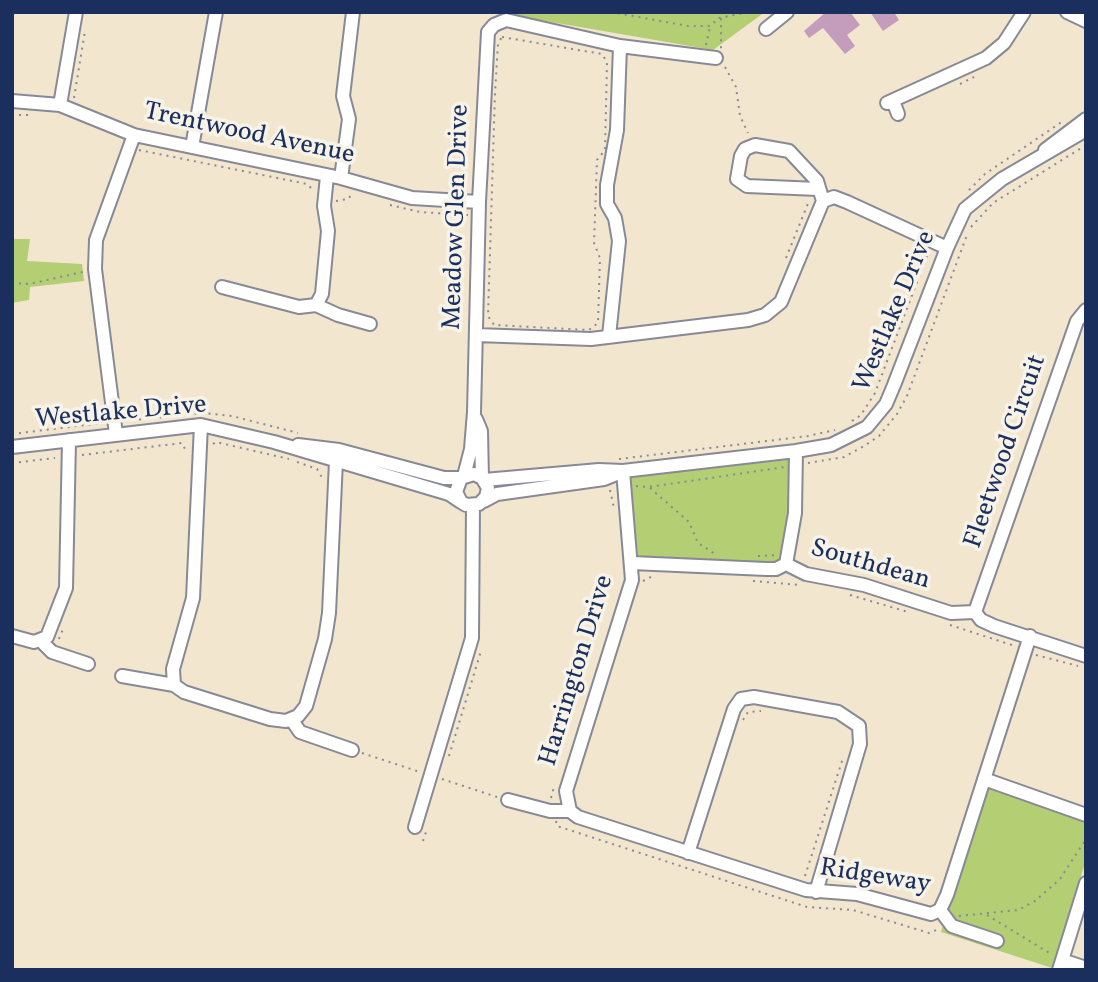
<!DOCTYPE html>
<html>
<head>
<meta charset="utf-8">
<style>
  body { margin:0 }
  #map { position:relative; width:1098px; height:982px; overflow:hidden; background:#f3e6ce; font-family:Vollkorn,serif }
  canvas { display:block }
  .frame { position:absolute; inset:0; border:14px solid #1b2f5e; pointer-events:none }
</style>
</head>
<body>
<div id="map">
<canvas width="1098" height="982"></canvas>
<div class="frame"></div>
</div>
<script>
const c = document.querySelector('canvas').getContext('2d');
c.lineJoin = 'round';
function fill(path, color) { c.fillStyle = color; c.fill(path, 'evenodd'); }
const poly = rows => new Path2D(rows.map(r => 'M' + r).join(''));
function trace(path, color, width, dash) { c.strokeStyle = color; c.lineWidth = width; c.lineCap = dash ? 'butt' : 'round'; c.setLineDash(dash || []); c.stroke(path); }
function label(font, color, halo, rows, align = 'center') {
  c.font = font + ' Vollkorn,serif'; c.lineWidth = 7; c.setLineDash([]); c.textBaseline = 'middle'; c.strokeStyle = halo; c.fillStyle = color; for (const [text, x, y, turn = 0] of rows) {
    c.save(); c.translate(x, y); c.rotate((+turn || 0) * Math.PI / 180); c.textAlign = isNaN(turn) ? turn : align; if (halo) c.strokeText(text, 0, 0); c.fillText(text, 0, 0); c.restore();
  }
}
fill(poly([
  [493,12,765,12,713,50],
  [12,239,30,239,27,261,82,264,84,281,30,287,29,300,12,303],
  [795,459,788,468,788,511,779,559,770,563,638,557,630,477],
  [987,788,1086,820,1086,860,1052,968,941,932]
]), '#b4ce74');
fill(poly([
  [826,12,850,12,860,25,847,35,855,46,845,54,823,28,809,38,804,31],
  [870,12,894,12,899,20,883,31]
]), '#c49dbc');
const minor = poly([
  [1067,12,1086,21],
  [766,29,787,12],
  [12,101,60,105,134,135,341,178,412,198,479,202],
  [893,101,898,114],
  [887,103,986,58,1004,43,1024,12],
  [60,105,76,12],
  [192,147,216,12],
  [1045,150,1086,119],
  [341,178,349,119,343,96,353,12],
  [818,189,747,186,737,179,741,156,745,149,755,145,789,151,817,181,823,201],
  [823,201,834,197,847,202,947,248],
  [222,287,299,307,316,305,322,294,328,231,324,206,327,176],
  [316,305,338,315,370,324],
  [476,335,591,339,748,320,765,315,781,302,823,201],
  [609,336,619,241,615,218,607,204,607,185,617,130,620,46],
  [476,419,481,431,482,478],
  [201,425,193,598,173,669,174,685,184,692,270,719,286,721,298,716,306,706,325,639,329,613,336,461],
  [116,434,95,269,96,240,134,135],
  [298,445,339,450,444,478,461,478],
  [12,447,201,425,274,442,449,494,461,502,466,505,479,504,486,497,488,488,482,478,474,474,461,478,456,492,461,502],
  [623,471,632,580,566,791,570,811,578,817,806,890,857,894,931,914,940,910,947,895,1030,636],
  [464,476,471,449,474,412,479,202,488,32,494,25,506,20,620,46,716,58],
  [484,480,599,470,623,471,796,451,831,445,867,427,886,404,894,385,947,248,965,209,1002,179,1086,130],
  [484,501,497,494,604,479,619,473],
  [632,563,766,569,776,569,786,564,806,574,864,585,951,613,975,612,981,620,994,626,1086,656],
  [786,564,795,513,796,451],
  [975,612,1077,321,1086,310],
  [12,636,34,642,47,637,66,588,69,440],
  [41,641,52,652,88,664],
  [122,676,174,685],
  [291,719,300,732,352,750],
  [984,779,1086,815],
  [508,800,550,811,570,811],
  [415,827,472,638,473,506],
  [688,853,734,709,741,699,754,697,838,712,859,726,860,744,816,892],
  [940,910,952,926,997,941],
  [1062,960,1086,968],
  [1059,970,1086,883]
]);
trace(minor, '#878a96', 16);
trace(poly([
  [611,12,688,26,710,26,719,18,749,12],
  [718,12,721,17,721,49],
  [502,37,602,54,607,62,605,150,597,160,594,243,600,258,598,323,589,330,494,325,488,316,495,93,498,44,502,37],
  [706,45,710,27],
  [725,67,736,87,740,116,748,133],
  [960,84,974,77],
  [74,98,85,31],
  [12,115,29,115],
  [139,150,307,184,313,190],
  [969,190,985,174,1063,121],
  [336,201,348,199,352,194],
  [390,205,420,212,468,215],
  [971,227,993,203,1086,145],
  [786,258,809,201],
  [12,283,29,284,83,272],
  [125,421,203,413,232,416,298,433],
  [852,421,861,415,875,393,928,253],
  [12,434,102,423],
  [213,444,216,442,289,459],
  [82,455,182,443,187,453],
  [619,459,808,436,835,430],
  [297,462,317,469,324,481],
  [12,463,55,458],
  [808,463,844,457,864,446,879,436,897,414,907,396,967,235],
  [636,486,649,487,785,467],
  [650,488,689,522,698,543,715,554],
  [610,490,614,508],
  [758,556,777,555],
  [643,581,653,576],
  [753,581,800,585],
  [850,595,908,612],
  [950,625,1015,646],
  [59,639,63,629],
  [1036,655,1078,666],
  [743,720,748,712,761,711],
  [362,753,420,772],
  [449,756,481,651],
  [442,779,497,797],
  [551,798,554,787],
  [556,821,557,826,807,907,853,910,929,933,939,929],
  [423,841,426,832],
  [805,876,843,758],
  [987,915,1051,954],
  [959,916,1018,910,1035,901,1060,879,1086,839]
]), '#878a96', 2, [2, 5]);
trace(minor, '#fff', 12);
label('26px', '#1b2f5e', '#f7f3e8', [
  ["Trentwood Avenue",249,135,12],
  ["Meadow Glen Drive",458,217,-88],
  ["Westlake Drive",896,312,-67],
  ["Westlake Drive",121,414,-5],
  ["Fleetwood Circuit",1007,452,-71],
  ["Southdean",870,566,16],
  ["Harrington Drive",578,671,-73],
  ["Ridgeway",875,878,9]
]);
</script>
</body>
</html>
